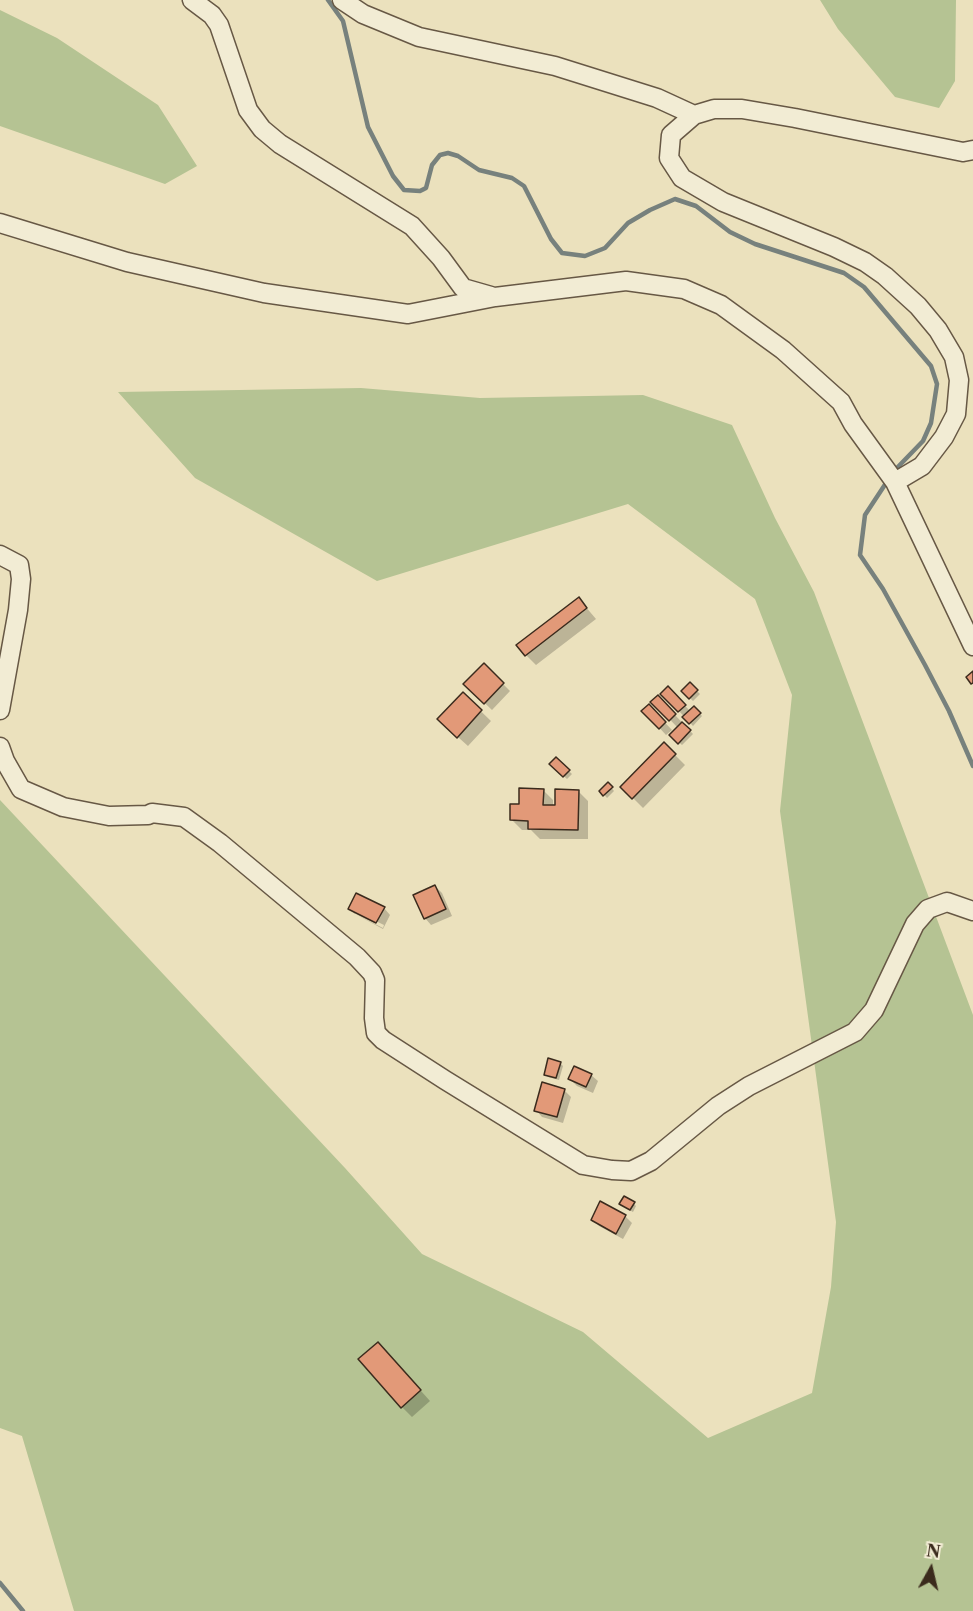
<!DOCTYPE html>
<html>
<head>
<meta charset="utf-8">
<style>
  body { margin:0 }
  #map { position:relative; width:973px; height:1611px; overflow:hidden; background:#ebe1bd; font-family:"Libre Caslon Text",serif }
  canvas { display:block }
  .north { position:absolute; left:901px; top:1539px; width:60px; height:60px; -webkit-text-stroke:4px #f2ecd4; paint-order:stroke; rotate:8deg; font-size:16px; font-weight:700; line-height:24px; text-align:center; color:#3b2b1d }
  .north::after { content:''; display:block; margin:auto; width:21px; height:27px; background:#3b2b1d; clip-path:polygon(50% 0,100% 100%,50% 72%,0 100%) }
</style>
</head>
<body>
<div id="map">
<canvas width="973" height="1611"></canvas>
<div class="north">N</div>
</div>
<script>
const c = document.querySelector('canvas').getContext('2d');
c.lineJoin = 'round';
function fill(path, color) { c.fillStyle = color; c.fill(path, 'evenodd'); }
const poly = rows => new Path2D(rows.map(r => 'M' + r).join(''));
function trace(path, color, width, dash) { c.strokeStyle = color; c.lineWidth = width; c.lineCap = dash ? 'butt' : 'round'; c.setLineDash(dash || []); c.stroke(path); }
fill(poly([
  [820,0,956,0,955,81,939,108,895,97,838,29],
  [0,10,57,38,158,105,197,166,165,184,0,126],
  [361,388,480,398,643,395,732,425,775,518,814,592,973,1015,973,1611,74,1611,22,1436,0,1428,0,800,345,1168,422,1254,583,1332,708,1438,812,1393,831,1287,836,1222,780,811,792,695,755,599,628,504,377,581,195,478,118,392]
]), '#b5c393');
fill(poly([
  [579,599,596,619,536,665,526,655],
  [484,665,510,691,492,710,465,684],
  [690,684,700,694,693,701,683,691],
  [668,688,690,711,694,708,702,716,693,726,663,694],
  [463,694,491,721,468,746,449,729],
  [658,697,693,734,682,745,671,735,678,728,653,702],
  [649,706,672,730,666,735,644,711],
  [664,744,685,765,643,808,622,787],
  [556,759,572,774,567,779,551,764],
  [608,784,614,791,607,798,601,791],
  [543,790,553,800,553,807,578,791,588,801,588,839,540,839,531,830,522,830,512,820],
  [435,886,442,893,452,916,431,925,425,918],
  [384,908,390,915,383,929,355,914,383,928,384,925,355,911,355,914,350,909],
  [560,1063,563,1066,559,1080,548,1077,545,1074],
  [591,1075,598,1081,593,1093,577,1086,570,1079],
  [564,1090,571,1097,563,1123,542,1117,536,1110],
  [601,1203,626,1217,632,1223,623,1239,599,1226,592,1219],
  [634,1204,636,1206,633,1212,624,1207],
  [388,1354,430,1401,412,1417,402,1407]
]), '#0003');
trace(poly([
  [328,0,343,21,368,127,393,176,404,190,420,191,426,188,432,165,440,155,448,153,458,156,479,170,512,178,524,186,551,239,562,253,585,256,605,248,628,223,650,210,675,199,696,206,730,232,755,244,844,273,864,287,931,366,937,384,931,423,923,441,894,471],
  [888,480,865,515,860,555,883,589,925,665,949,711,973,766],
  [0,1583,23,1611]
]), '#77817d', 4.5);
const building = poly([
  [579,597,587,608,525,656,516,645,579,597],
  [484,663,504,683,484,704,463,684,484,663],
  [973,671,973,683,971,684,966,677,973,671],
  [690,682,698,690,689,699,681,691,690,682],
  [668,686,686,705,678,712,660,694,668,686],
  [463,692,482,710,457,738,437,719,463,692],
  [658,695,676,714,669,721,650,702,658,695],
  [649,704,666,722,659,729,641,711,649,704],
  [694,706,701,713,689,724,682,717,694,706],
  [682,722,691,730,678,744,669,735,682,722],
  [664,742,676,754,632,799,620,787,664,742],
  [556,757,570,770,563,777,549,764,556,757],
  [608,782,613,787,603,796,599,791,608,782],
  [519,788,544,789,543,805,555,805,555,789,579,790,578,830,528,829,528,821,510,820,510,804,519,804,519,788],
  [435,885,446,909,424,919,413,895,435,885],
  [356,893,385,907,376,923,348,909,356,893],
  [548,1058,561,1062,556,1078,544,1075,548,1058],
  [574,1066,592,1074,586,1087,568,1079,574,1066],
  [542,1082,565,1089,557,1117,534,1111,542,1082],
  [624,1196,635,1202,630,1210,619,1204,624,1196],
  [600,1201,626,1215,616,1234,591,1220,600,1201],
  [378,1342,421,1390,401,1408,358,1359,378,1342]
]);
fill(building, '#e29978');
trace(building, '#3b2b1d', 1.5);
const minor = poly([
  [192,0,212,15,219,25,248,110,262,129,280,144,412,226,441,258,463,288,491,296],
  [342,0,363,14,419,37,555,66,657,98,694,115],
  [0,223,127,262,264,293,408,314,495,297,626,281,684,289,721,305,783,350,841,402,853,424,895,482,973,646],
  [895,482,922,466,944,437,956,414,959,380,954,357,938,330,918,306,885,276,865,262,834,247,723,202,682,178,669,158,671,135,694,115,714,109,742,109,795,118,963,152,973,150],
  [0,555,19,565,21,579,18,610,0,710],
  [0,747,5,761,21,789,63,807,109,816,148,815,152,813,184,817,220,843,357,957,372,973,375,980,374,1018,376,1033,383,1040,445,1080,583,1165,612,1170,631,1171,651,1161,718,1106,749,1086,855,1032,874,1010,915,924,928,909,947,902,973,911]
]);
trace(minor, '#675845', 21);
trace(minor, '#f2ecd4', 18);
</script>
</body>
</html>
